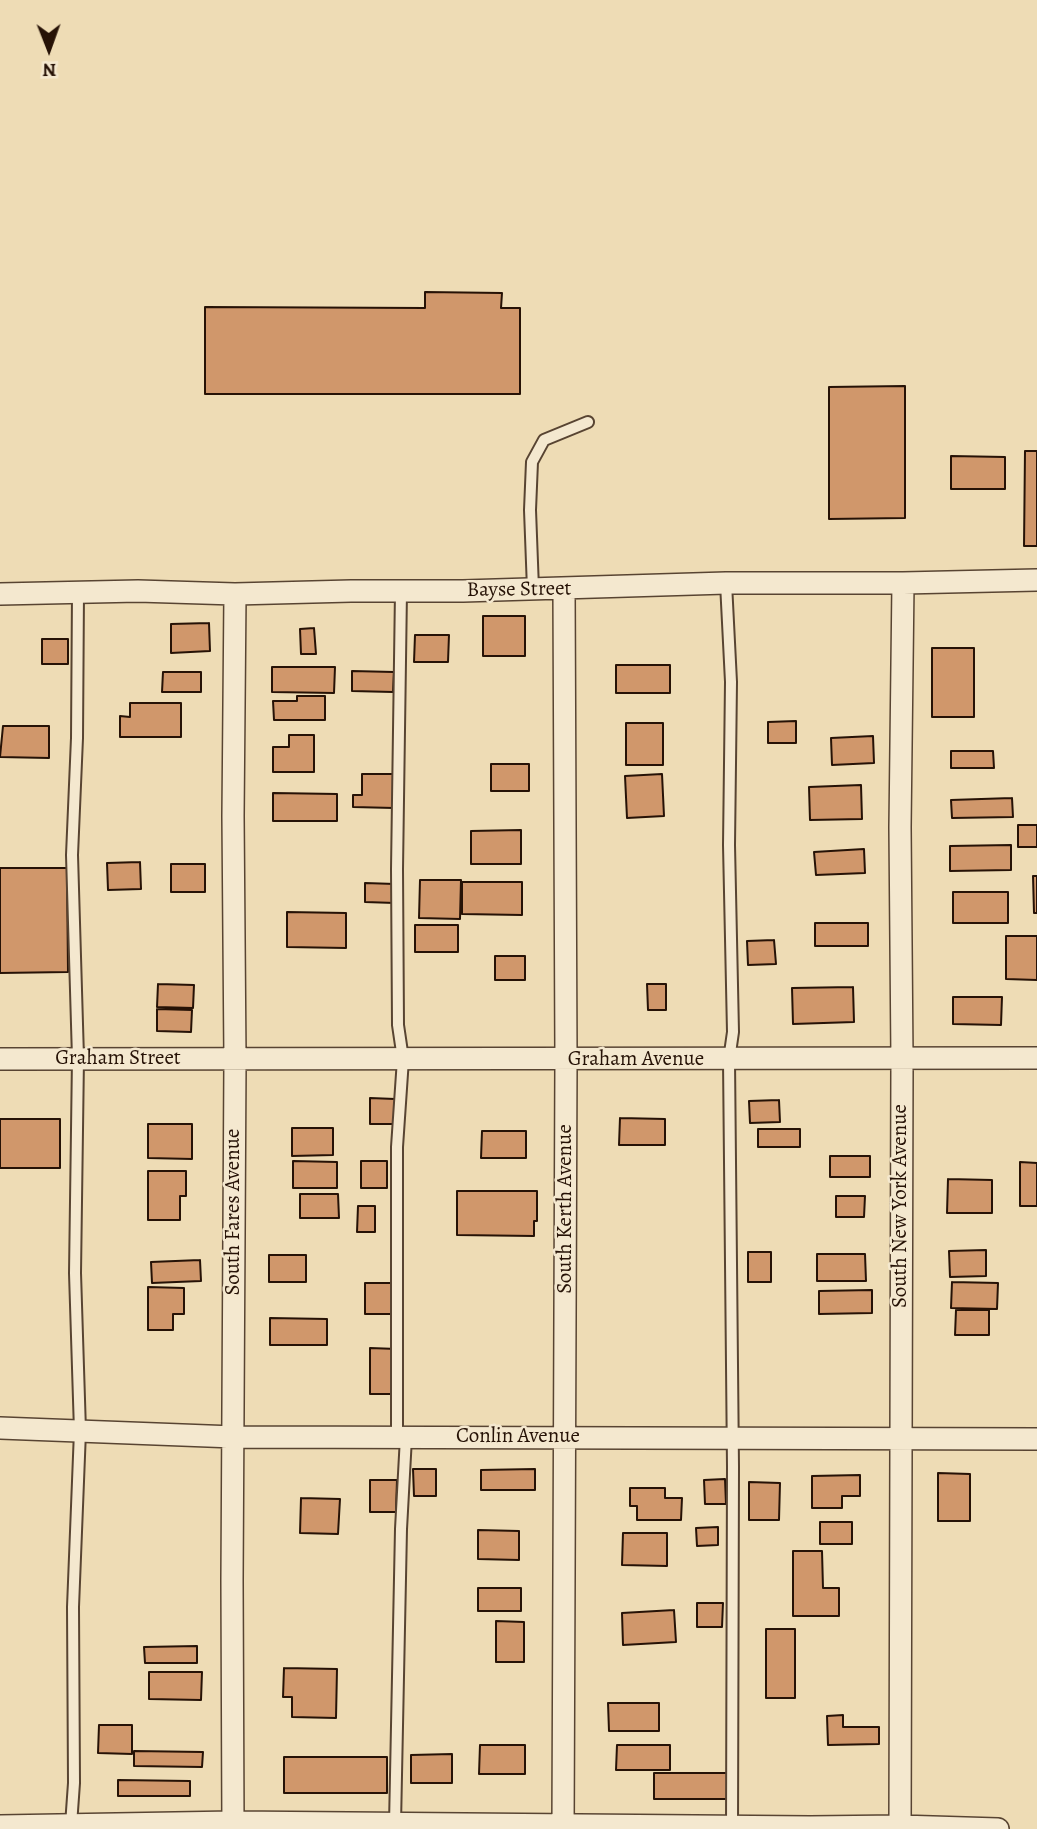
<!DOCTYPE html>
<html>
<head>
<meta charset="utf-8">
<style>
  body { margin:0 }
  #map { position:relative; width:1037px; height:1829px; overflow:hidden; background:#eedcb5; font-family:Alegreya,serif }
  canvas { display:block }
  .north { position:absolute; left:14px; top:14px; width:70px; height:70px; -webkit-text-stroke:5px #f4e8cf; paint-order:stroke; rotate:179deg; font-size:19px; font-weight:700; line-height:28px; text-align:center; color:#261206 }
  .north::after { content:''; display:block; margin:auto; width:24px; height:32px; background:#261206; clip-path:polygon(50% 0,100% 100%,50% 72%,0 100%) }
</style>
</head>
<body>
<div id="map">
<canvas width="1037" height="1829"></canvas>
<div class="north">N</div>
</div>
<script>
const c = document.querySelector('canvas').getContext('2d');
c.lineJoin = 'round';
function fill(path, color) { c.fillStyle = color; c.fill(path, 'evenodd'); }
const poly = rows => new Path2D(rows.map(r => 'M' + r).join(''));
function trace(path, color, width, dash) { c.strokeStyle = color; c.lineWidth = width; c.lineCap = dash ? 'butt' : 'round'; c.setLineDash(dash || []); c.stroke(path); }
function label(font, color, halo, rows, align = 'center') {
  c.font = font + ' Alegreya,serif'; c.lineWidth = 5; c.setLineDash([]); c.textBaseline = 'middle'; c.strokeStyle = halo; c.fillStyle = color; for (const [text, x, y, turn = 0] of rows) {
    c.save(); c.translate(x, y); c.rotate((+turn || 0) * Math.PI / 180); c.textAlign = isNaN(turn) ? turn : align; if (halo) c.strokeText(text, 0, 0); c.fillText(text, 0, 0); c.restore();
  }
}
const building = poly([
  [425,292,502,293,501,308,520,308,520,394,205,394,205,307,425,308,425,292],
  [905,386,905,518,829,519,829,387,905,386],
  [1025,451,1037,451,1037,546,1024,546,1025,451],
  [951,456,1005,457,1005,489,951,489,951,456],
  [483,616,525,616,525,656,483,656,483,616],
  [209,623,210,651,171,653,171,624,209,623],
  [314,628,316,654,301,654,300,629,314,628],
  [415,635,449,635,448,662,414,662,415,635],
  [42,639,68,639,68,664,42,664,42,639],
  [932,648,974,648,974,717,932,717,932,648],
  [616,665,670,665,670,693,616,693,616,665],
  [272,667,335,667,334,693,272,692,272,667],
  [352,671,394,672,393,692,352,691,352,671],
  [163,672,201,672,201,692,162,692,163,672],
  [297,696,325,696,325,720,274,720,273,701,297,701,297,696],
  [130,703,181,703,181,737,120,737,120,716,130,717,130,703],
  [796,721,796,743,768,743,768,722,796,721],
  [626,723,663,723,663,765,626,765,626,723],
  [3,726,49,726,49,758,0,757,3,726],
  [289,735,314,735,314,772,273,772,273,747,289,747,289,735],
  [873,736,874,763,832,765,831,738,873,736],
  [951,751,993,751,994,768,951,768,951,751],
  [491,764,529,764,529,791,491,791,491,764],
  [362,774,394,774,394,808,353,807,353,795,362,795,362,774],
  [662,774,664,816,627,818,625,776,662,774],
  [861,785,862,819,810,820,809,787,861,785],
  [273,793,337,794,337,821,273,821,273,793],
  [1012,798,1013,817,952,818,951,800,1012,798],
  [1018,825,1037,825,1037,847,1018,847,1018,825],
  [521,830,521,864,471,864,471,831,521,830],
  [1011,845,1011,870,950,871,950,846,1011,845],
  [864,849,865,873,816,875,814,852,864,849],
  [140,862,141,889,108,890,107,863,140,862],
  [171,864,205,864,205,892,171,892,171,864],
  [0,868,67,868,68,972,0,973,0,868],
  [1033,876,1037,876,1037,913,1034,913,1033,876],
  [420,880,461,880,460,919,419,918,420,880],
  [462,882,522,882,522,915,462,914,462,882],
  [365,883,395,884,395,903,365,902,365,883],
  [953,892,1008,892,1008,923,953,923,953,892],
  [287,912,346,913,346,948,287,947,287,912],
  [815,923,868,923,868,946,815,946,815,923],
  [415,925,458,925,458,952,415,952,415,925],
  [1006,936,1037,936,1037,980,1006,979,1006,936],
  [774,940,776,964,748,965,747,941,774,940],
  [495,956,525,956,525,980,495,980,495,956],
  [158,984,194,985,193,1008,157,1007,158,984],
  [647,984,666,984,666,1010,648,1010,647,984],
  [853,987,854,1022,793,1024,792,988,853,987],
  [953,997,1002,997,1001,1025,953,1024,953,997],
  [157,1009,192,1010,191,1032,157,1031,157,1009],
  [370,1098,395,1099,395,1124,370,1124,370,1098],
  [779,1100,780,1122,750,1123,749,1101,779,1100],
  [620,1118,665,1119,665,1145,619,1145,620,1118],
  [0,1119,60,1119,60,1168,0,1168,0,1119],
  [148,1124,192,1124,192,1159,148,1158,148,1124],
  [292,1128,333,1128,333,1155,292,1156,292,1128],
  [758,1129,800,1129,800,1147,758,1147,758,1129],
  [482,1131,526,1131,526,1158,481,1158,482,1131],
  [830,1156,870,1156,870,1177,830,1177,830,1156],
  [293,1161,337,1162,337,1188,293,1188,293,1161],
  [361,1161,387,1161,387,1188,361,1188,361,1161],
  [1020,1162,1037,1163,1037,1206,1020,1206,1020,1162],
  [148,1171,186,1171,186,1196,180,1196,180,1220,148,1220,148,1171],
  [948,1179,992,1180,992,1213,947,1213,948,1179],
  [457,1191,537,1191,537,1221,534,1221,534,1236,457,1235,457,1191],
  [300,1194,338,1194,339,1218,300,1218,300,1194],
  [836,1196,865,1196,864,1217,836,1217,836,1196],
  [358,1206,375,1206,375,1232,357,1232,358,1206],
  [986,1250,986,1276,950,1277,949,1251,986,1250],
  [748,1252,771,1252,771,1282,748,1282,748,1252],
  [817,1254,865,1254,866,1281,817,1281,817,1254],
  [269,1255,306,1255,306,1282,269,1282,269,1255],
  [200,1260,201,1281,152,1283,151,1262,200,1260],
  [952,1282,998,1283,997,1309,951,1308,952,1282],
  [365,1283,392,1283,392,1314,365,1314,365,1283],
  [148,1287,184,1288,184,1314,173,1314,173,1330,148,1330,148,1287],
  [872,1290,872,1313,819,1314,819,1291,872,1290],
  [956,1310,989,1310,989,1335,955,1335,956,1310],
  [270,1318,327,1319,327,1345,270,1345,270,1318],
  [370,1348,397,1349,397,1394,370,1394,370,1348],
  [413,1469,436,1469,436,1496,414,1496,413,1469],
  [535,1469,535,1490,481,1490,481,1470,535,1469],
  [938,1473,970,1474,970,1521,938,1521,938,1473],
  [860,1475,860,1496,842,1496,842,1508,812,1508,812,1476,860,1475],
  [725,1479,726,1504,705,1504,704,1480,725,1479],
  [370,1480,397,1480,396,1512,370,1512,370,1480],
  [749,1482,780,1483,779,1520,749,1520,749,1482],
  [630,1488,665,1488,665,1498,682,1498,681,1520,637,1520,637,1506,630,1506,630,1488],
  [301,1498,340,1499,338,1534,300,1533,301,1498],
  [820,1522,852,1522,852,1544,820,1544,820,1522],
  [718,1527,718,1545,697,1546,696,1528,718,1527],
  [478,1530,519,1531,519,1560,478,1559,478,1530],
  [623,1533,667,1533,667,1566,622,1565,623,1533],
  [793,1551,822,1551,823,1588,839,1588,839,1616,793,1616,793,1551],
  [478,1588,521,1588,521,1611,478,1611,478,1588],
  [697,1603,723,1603,722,1627,697,1627,697,1603],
  [674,1610,676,1642,623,1645,622,1613,674,1610],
  [496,1621,524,1622,524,1662,496,1662,496,1621],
  [766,1629,795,1629,795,1698,766,1698,766,1629],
  [197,1646,197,1663,145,1663,144,1647,197,1646],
  [284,1668,337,1669,336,1718,292,1717,292,1697,283,1697,284,1668],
  [149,1672,202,1672,201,1700,149,1699,149,1672],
  [608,1703,659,1703,659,1731,609,1731,608,1703],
  [843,1715,843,1727,879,1727,879,1744,828,1745,827,1716,843,1715],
  [99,1725,132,1725,132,1754,98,1753,99,1725],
  [480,1745,525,1745,525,1774,479,1774,480,1745],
  [617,1745,670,1745,670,1770,616,1770,617,1745],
  [134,1751,203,1752,202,1767,134,1766,134,1751],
  [452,1754,452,1783,411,1783,411,1755,452,1754],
  [284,1757,387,1757,387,1793,284,1793,284,1757],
  [654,1773,730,1773,730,1799,654,1799,654,1773],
  [118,1780,190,1781,190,1796,118,1796,118,1780]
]);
fill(building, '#d0976b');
trace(building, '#261206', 2);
const service = poly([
  [726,583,731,682,729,845,733,1032,729,1060,733,1467,732,1829],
  [533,589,530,510,532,462,544,440,588,422],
  [397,1437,397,1147,403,1059,398,1025,397,869,401,591],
  [395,1824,401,1529,406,1437],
  [71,1825,74,1783,73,1607,80,1431,75,1273,78,1058,72,855,77,738,78,592]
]);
const minor = poly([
  [0,594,138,591,235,594,351,591,463,591,726,583,903,583,1037,580],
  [0,1059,1037,1058],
  [0,1428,234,1437,1037,1439],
  [0,1826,233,1822,810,1827,900,1826,998,1829],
  [233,1829,232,1580,235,1060,233,816,235,594],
  [563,1829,566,1059,564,589],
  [900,1829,902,1059,900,827,903,583]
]);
trace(service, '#584432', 14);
trace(minor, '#584432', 24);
trace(service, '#f4e8cf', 10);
trace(minor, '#f4e8cf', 21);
label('21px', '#261206', '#f4e8cf', [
  ["Bayse Street",519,590,-1],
  ["Graham Street",118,1059],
  ["Graham Avenue",636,1060],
  ["South New York Avenue",901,1206,-90],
  ["South Kerth Avenue",566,1209,-90],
  ["South Fares Avenue",234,1212,-90],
  ["Conlin Avenue",518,1437]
]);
</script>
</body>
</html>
